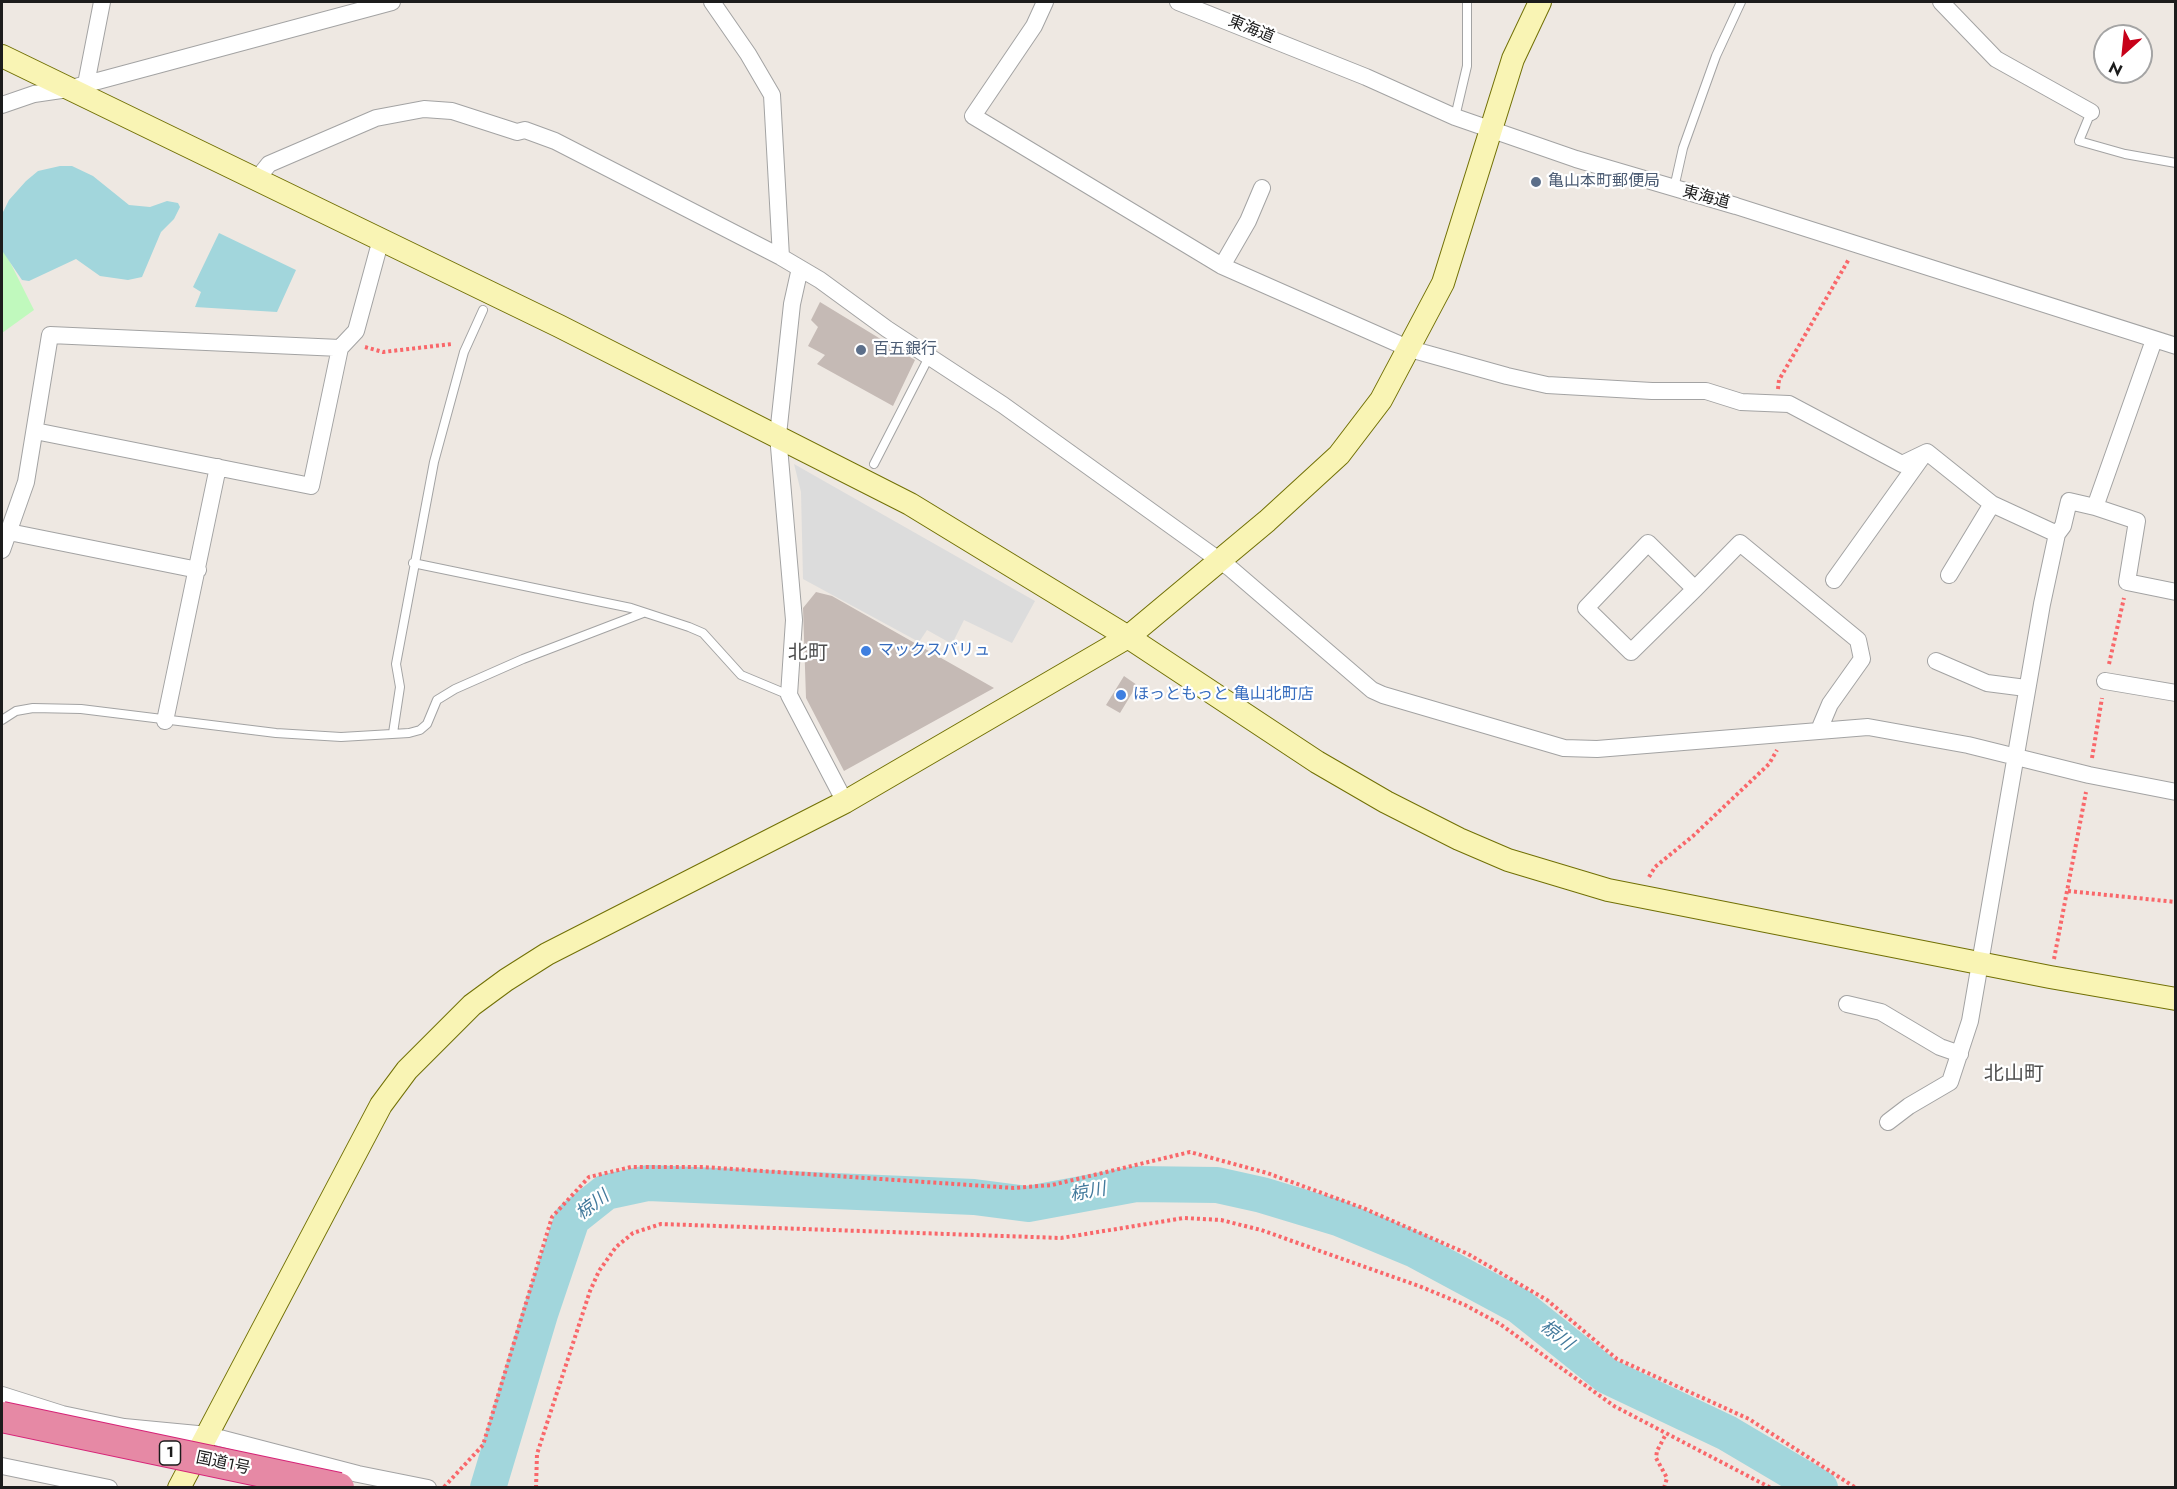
<!DOCTYPE html>
<html>
<head>
<meta charset="utf-8">
<style>
  body { margin:0 }
  #map { position:relative; width:2177px; height:1489px; overflow:hidden; background:#eee8e2; font-family:Jost,sans-serif }
  canvas { display:block }
  .frame { position:absolute; inset:0; border:3px solid #1c1c1c; pointer-events:none }
  .north { position:absolute; left:2093px; top:24px; width:60px; height:60px; box-sizing:border-box; background:#fff; border:2px solid #a4a4a4; border-radius:50%; rotate:207deg; font-size:16px; font-weight:700; line-height:24px; text-align:center; color:#1c1c1c }
  .north::after { content:''; display:block; margin:auto; width:21px; height:27px; background:#c70119; clip-path:polygon(50% 0,100% 100%,50% 72%,0 100%) }
</style>
</head>
<body>
<div id="map">
<canvas width="2177" height="1489"></canvas>
<div class="frame"></div>
<div class="north">N</div>
</div>
<script>
const c = document.querySelector('canvas').getContext('2d');
c.lineJoin = 'round';
function fill(path, color) { c.fillStyle = color; c.fill(path, 'evenodd'); }
const poly = rows => new Path2D(rows.map(r => 'M' + r).join(''));
function trace(path, color, width, dash) { c.strokeStyle = color; c.lineWidth = width; c.lineCap = dash ? 'butt' : 'round'; c.setLineDash(dash || []); c.stroke(path); }
function label(font, color, halo, rows, align = 'center') {
  c.font = font + ' Jost,"Noto Sans JP",sans-serif'; c.lineWidth = 4.5; c.setLineDash([]); c.textBaseline = 'middle'; c.strokeStyle = halo; c.fillStyle = color; for (const [text, x, y, turn = 0] of rows) {
    c.save(); c.translate(x, y); c.rotate((+turn || 0) * Math.PI / 180); c.textAlign = isNaN(turn) ? turn : align; if (halo) c.strokeText(text, 0, 0); c.fillText(text, 0, 0); c.restore();
  }
}
fill(poly([
  [2,246,34,310,2,333]
]), '#c0f9bd');
fill(poly([
  [794,464,1035,601,1012,643,964,620,952,644,927,630,919,642,803,579,801,492]
]), '#dcdcdc');
fill(poly([
  [60,166,72,166,93,176,129,205,150,207,167,201,178,203,180,207,174,219,161,232,142,277,128,280,100,276,76,259,29,281,22,280,3,252,2,214,9,200,26,181,38,171],
  [219,233,296,270,277,312,195,307,201,292,193,287]
]), '#a2d6dc');
trace(poly([
  [488,1488,540,1314,572,1219,606,1192,648,1183,974,1197,1028,1204,1136,1184,1217,1185,1262,1195,1338,1218,1415,1250,1519,1306,1607,1376,1727,1433,1820,1488]
]), '#a2d6dc', 36);
fill(poly([
  [820,302,915,360,893,406,817,364,825,355,808,346,818,327,811,320],
  [816,592,832,596,994,688,844,771,806,698,803,608],
  [1124,676,1137,685,1120,713,1106,705]
]), '#c5bab5');
const lane = poly([
  [2091,112,2079,141,2125,154,2176,163],
  [1455,117,1467,66,1467,2],
  [1674,188,1683,148,1716,56,1741,2],
  [874,464,929,357],
  [413,563,631,608,689,627,703,633,741,675,789,695],
  [2,720,16,711,33,708,81,709,276,733,341,737,409,733,420,730,427,724,437,700,455,689,523,659,643,613],
  [393,733,400,687,396,664,434,462,464,352,483,310]
]);
const street = poly([
  [712,2,748,54,772,95,781,257],
  [1045,2,1034,26,973,116,1222,266,1410,349,1507,376,1547,385,1652,391,1706,391,1741,402,1789,404,1902,464,1927,452,1992,504],
  [1178,2,1366,77,1455,117,1576,159,1736,206,2176,346],
  [1941,2,1996,59,2091,112],
  [86,84,102,2],
  [2,105,34,94,68,89,392,2],
  [257,179,269,164,376,118,424,109,452,111,517,132,525,130,555,141,781,257,820,280,887,329,1003,405,1230,568,1372,690,1383,695,1564,748,1597,749,1868,727,1968,745,2089,775,2176,792],
  [1222,266,1248,221,1262,188],
  [800,268,792,304,778,435,794,620,789,695,845,802],
  [35,431,311,486,340,348,356,331,381,239],
  [2095,507,2154,340],
  [9,532,198,570],
  [2,550,26,482,50,335,340,348],
  [1949,575,1992,504,2057,534],
  [1834,580,1922,457],
  [1695,589,1648,543,1586,608,1631,652,1695,589,1740,543,1858,640,1862,659,1830,704,1819,730],
  [1936,661,1987,683,2026,688],
  [2105,681,2176,693],
  [165,721,218,467],
  [1847,1004,1881,1012,1940,1047,1960,1054],
  [1888,1122,1909,1106,1950,1082,1970,1021,2042,604,2057,534,2063,526,2069,501,2095,507,2137,521,2127,582,2176,592],
  [2,1395,62,1414,124,1427,208,1435,358,1474,428,1488],
  [2,1466,109,1488]
]);
const secondary = poly([
  [2,56,559,326,910,504,1128,637,1317,762,1386,802,1459,839,1508,860,1608,890,2050,977,2176,999],
  [179,1488,381,1105,407,1070,472,1005,506,980,547,954,845,802,1128,637,1267,521,1339,455,1381,400,1443,283,1513,59,1540,2]
]);
trace(lane, '#a3a3a3', 10);
trace(street, '#a3a3a3', 18);
trace(secondary, '#717005', 24);
trace(poly([
  [365,347,383,352,452,344],
  [1778,389,1779,380,1849,259],
  [2109,664,2124,598],
  [2092,758,2102,698],
  [1649,877,1655,867,1693,836,1769,764,1777,750],
  [2068,891,2176,902],
  [2054,959,2086,792],
  [444,1487,483,1445,552,1217,589,1177,631,1167,703,1167,1014,1188,1052,1185,1190,1152,1267,1173,1363,1208,1468,1254,1547,1300,1617,1359,1749,1419,1856,1488],
  [536,1488,537,1454,590,1291,599,1271,616,1247,633,1233,661,1224,1061,1238,1184,1218,1221,1220,1261,1230,1419,1286,1465,1305,1500,1324,1614,1406,1771,1488],
  [1664,1488,1667,1478,1656,1458,1657,1451,1666,1434]
]), '#f9676a', 4, [3, 3]);
trace(lane, '#fff', 8);
trace(street, '#fff', 16);
trace(secondary, '#f9f4b4', 22);
const highwayBridge = poly([
  [2,1417,339,1488]
]);
trace(highwayBridge, '#d62477', 32, []);
trace(highwayBridge, '#e689a5', 30);
for (const [x, y, r, color] of [
  [1536,182,6,"#5c6f8a"],
  [861,350,6,"#5c6f8a"],
  [866,651,6,"#3f7fe0"],
  [1121,695,6,"#3f7fe0"]
]) { const dot = new Path2D(); dot.arc(x, y, r, 0, 2 * Math.PI); c.fillStyle = color; c.fill(dot); trace(dot, '#fff', 2); }
for (const [x, y, w] of [
  [170,1453,21]
]) { const box = new Path2D(); box.roundRect(x - w / 2, y - 12, w, 24, 4.5); c.fillStyle = '#fff'; c.fill(box); trace(box, '#1c1c1c', 1.5); }
label('bold 15px', '#1c1c1c', null, [
  ["1",170,1453]
]);
label('16px', '#1c1c1c', '#fff', [
  ["東海道",1251,30,22],
  ["東海道",1706,198,15],
  ["国道1号",223,1464,12]
]);
label('16px', '#4e5e75', '#fff', [
  ["亀山本町郵便局",1548,182],
  ["百五銀行",873,350]
], 'left');
label('16px', '#366cbe', '#fff', [
  ["マックスバリュ",878,651],
  ["ほっともっと 亀山北町店",1133,695]
], 'left');
label('italic 18px', '#437a9c', '#fff', [
  ["椋川",1088,1193,-10],
  ["椋川",593,1206,-37],
  ["椋川",1556,1336,38]
]);
label('20px', '#4f4f4f', '#fff', [
  ["北町",808,654],
  ["北山町",2014,1075]
]);
</script>
</body>
</html>
